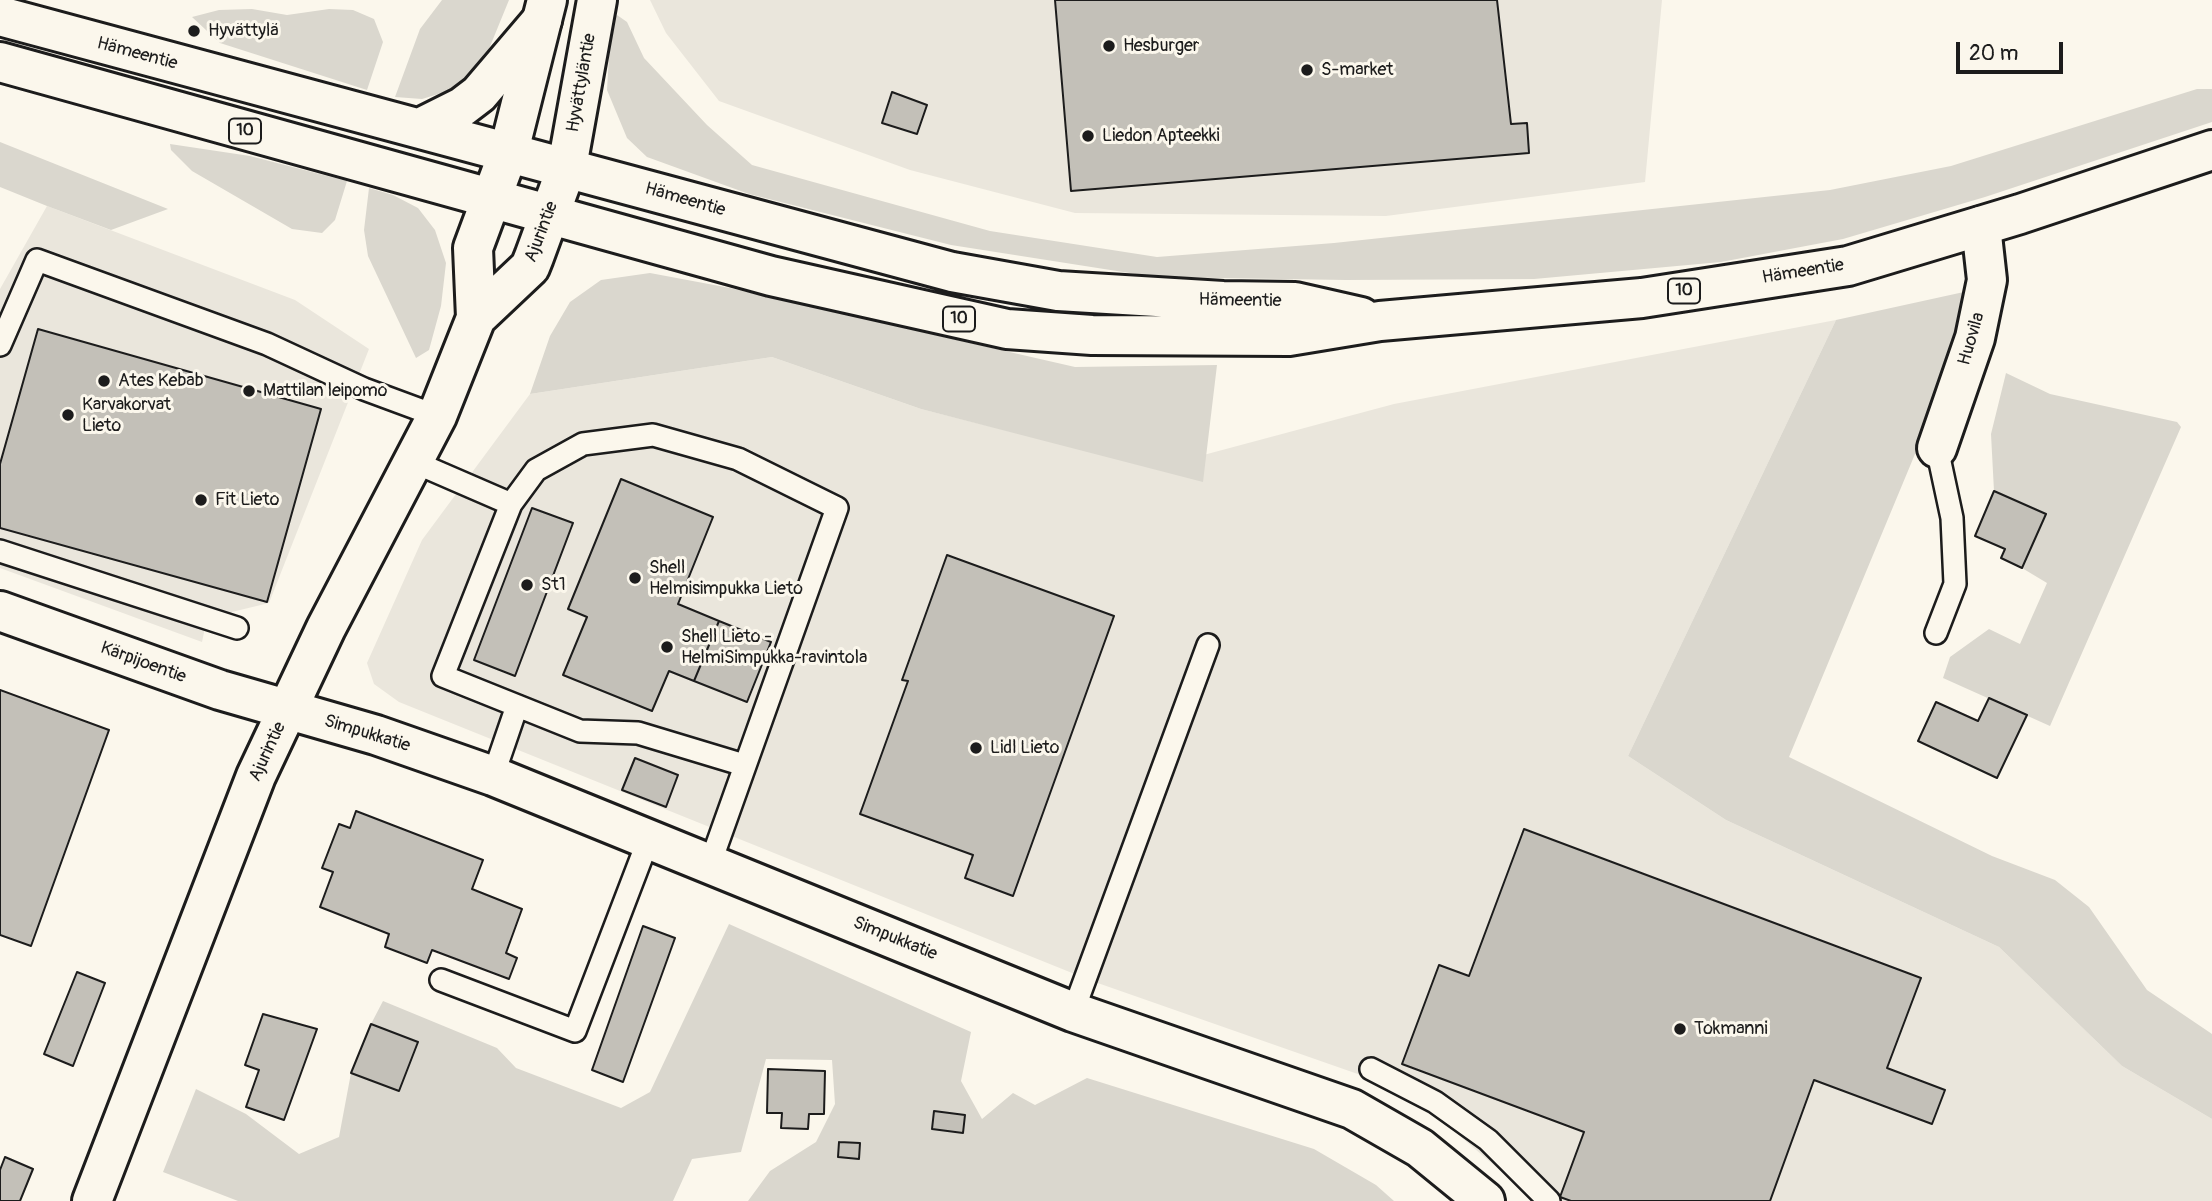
<!DOCTYPE html>
<html>
<head>
<meta charset="utf-8">
<style>
  body { margin:0 }
  #map { position:relative; width:2212px; height:1201px; overflow:hidden; background:#fbf7ec; font-family:Pangolin,sans-serif }
  canvas { display:block }
  .scale { position:absolute; left:1956px; top:42px; width:107px; height:32px; box-sizing:border-box; border:4px solid #1c1c1c; border-top:0; padding-left:9px; font-size:21px; line-height:24px; white-space:nowrap; color:#1c1c1c; -webkit-text-stroke:5px #fbf7ec; paint-order:stroke }
</style>
</head>
<body>
<div id="map">
<canvas width="2212" height="1201"></canvas>
<div class="scale">20 m</div>
</div>
<script>
const c = document.querySelector('canvas').getContext('2d');
c.lineJoin = 'round';
function fill(path, color) { c.fillStyle = color; c.fill(path, 'evenodd'); }
const poly = rows => new Path2D(rows.map(r => 'M' + r).join(''));
function trace(path, color, width, dash) { c.strokeStyle = color; c.lineWidth = width; c.lineCap = dash ? 'butt' : 'round'; c.setLineDash(dash || []); c.stroke(path); }
function label(font, color, halo, rows, align = 'center') {
  c.font = font + ' Pangolin,sans-serif'; c.lineWidth = 6; c.setLineDash([]); c.textBaseline = 'middle'; c.strokeStyle = halo; c.fillStyle = color; for (const [text, x, y, turn = 0] of rows) {
    c.save(); c.translate(x, y); c.rotate((+turn || 0) * Math.PI / 180); c.textAlign = isNaN(turn) ? turn : align; if (halo) c.strokeText(text, 0, 0); c.fillText(text, 0, 0); c.restore();
  }
}
fill(poly([
  [650,0,1662,0,1645,182,1386,216,1075,213,910,170,719,101,666,33],
  [47,206,295,300,369,349,269,603,207,618,202,642,0,568,0,289],
  [1836,320,1628,756,1726,820,1999,947,2122,1066,2212,1119,2212,1201,1536,1201,1441,1120,1372,1079,1092,981,399,702,374,684,367,663,422,540,530,394,772,357,921,409,1155,468,1394,404]
]), '#eae6dc');
fill(poly([
  [442,0,509,0,482,66,455,89,422,99,395,97,420,29],
  [252,9,287,15,329,9,353,10,374,19,383,42,367,90,220,43,192,17,219,10],
  [617,15,627,22,644,58,707,125,752,165,990,231,1157,257,1334,243,1830,190,1951,166,2197,89,2212,89,2212,122,1985,197,1843,239,1721,262,1534,279,1346,280,1155,277,951,245,749,194,647,157,627,138,607,90,611,22],
  [0,142,168,209,111,230,47,206,0,187],
  [170,144,250,156,347,181,335,220,322,233,292,229,192,171,171,150],
  [369,188,393,195,418,208,435,230,446,263,441,306,429,350,416,358,368,256,364,230],
  [650,273,730,288,1075,367,1217,365,1203,482,921,409,772,357,530,394,550,336,570,302,601,280],
  [1973,290,1920,442,1789,757,1992,856,2055,880,2089,907,2147,990,2212,1034,2212,1119,2122,1066,1999,947,1726,820,1628,756,1836,320],
  [2006,373,2050,394,2177,422,2181,427,2050,726,1943,678,1950,657,1989,629,2020,644,2047,583,2022,568,2045,514,1994,491,1991,434],
  [729,924,971,1032,961,1081,982,1119,1013,1093,1035,1105,1087,1078,1314,1149,1376,1185,1394,1201,748,1201,770,1171,816,1142,835,1104,832,1060,766,1059,741,1152,692,1159,673,1201,238,1201,163,1172,196,1089,246,1114,299,1154,339,1137,351,1073,399,1091,418,1043,371,1024,383,1001,497,1048,516,1068,621,1108,650,1092]
]), '#dad7ce');
const building = poly([
  [1055,0,1497,0,1511,124,1527,123,1529,153,1071,191,1055,0],
  [892,92,927,105,917,134,882,123,892,92],
  [38,329,321,409,267,602,0,528,0,464,38,329],
  [621,479,713,517,678,604,719,621,694,681,669,671,652,711,563,675,587,617,568,609,621,479],
  [1994,491,2046,514,2022,568,2001,558,2005,549,1975,536,1994,491],
  [532,508,573,523,515,676,474,660,532,508],
  [947,555,1114,616,1013,896,965,878,973,855,860,814,908,681,902,680,947,555],
  [719,621,771,642,747,702,694,681,719,621],
  [0,690,109,730,31,946,0,935,0,690],
  [1989,698,2027,715,1997,778,1918,741,1936,702,1978,721,1989,698],
  [635,758,678,775,666,807,622,790,635,758],
  [356,811,483,860,472,889,522,909,506,953,517,958,509,979,432,950,427,963,385,947,389,934,320,907,333,872,322,868,339,824,350,828,356,811],
  [1524,829,1921,978,1887,1068,1945,1090,1932,1124,1814,1080,1770,1201,1571,1201,1560,1197,1584,1132,1402,1064,1439,965,1469,976,1524,829],
  [643,926,675,938,623,1082,592,1070,643,926],
  [77,972,105,983,73,1066,44,1054,77,972],
  [263,1014,317,1029,284,1120,246,1107,259,1070,245,1065,263,1014],
  [371,1024,418,1042,399,1091,351,1073,371,1024],
  [768,1069,825,1071,824,1114,809,1114,808,1129,781,1128,782,1113,767,1113,768,1069],
  [934,1111,965,1115,963,1133,932,1129,934,1111],
  [839,1142,860,1143,859,1159,838,1157,839,1142],
  [5,1157,33,1169,20,1201,0,1201,0,1170,5,1157]
]);
fill(building, '#c3c0b8');
trace(building, '#1c1c1c', 2);
const service = poly([
  [0,345,37,260,267,344,364,389,437,416],
  [414,462,511,504,536,470,583,444,653,435,738,459,837,508,710,864],
  [511,504,443,676,580,731,638,733,744,765],
  [0,551,237,628],
  [1936,633,1955,584,1952,518,1937,448],
  [493,776,517,706],
  [441,980,575,1031,649,838],
  [1073,1012,1208,645],
  [1371,1069,1435,1102,1488,1140,1549,1201]
]);
const minor = poly([
  [1937,448,1975,338,1987,280,1981,226]
]);
const tertiary = poly([
  [476,318,530,267,534,257,567,167,597,0],
  [0,611,220,690,376,735,493,776,1073,1012,1352,1109,1420,1148,1485,1201],
  [92,1201,256,776,326,628,437,416,476,318,473,248,509,151,547,0]
]);
const trunk = poly([
  [0,16,952,272,1058,291,1223,301,1295,302,1361,317],
  [0,62,771,276,1007,329,1092,335,1289,336,1380,321,1642,298,1848,266,2020,214,2212,150],
  [420,128,462,107,479,94,542,20]
]);
trace(service, '#1c1c1c', 26);
trace(minor, '#1c1c1c', 44);
trace(tertiary, '#1c1c1c', 44);
trace(trunk, '#1c1c1c', 44);
trace(service, '#fbf7ec', 21);
trace(minor, '#fbf7ec', 38);
trace(tertiary, '#fbf7ec', 38);
trace(trunk, '#fbf7ec', 38);
for (const [x, y, r, color] of [
  [194,31,7,"#1c1c1c"],
  [1109,46,7,"#1c1c1c"],
  [1307,70,7,"#1c1c1c"],
  [1088,136,7,"#1c1c1c"],
  [104,381,7,"#1c1c1c"],
  [249,391,7,"#1c1c1c"],
  [68,415,7,"#1c1c1c"],
  [201,500,7,"#1c1c1c"],
  [635,578,7,"#1c1c1c"],
  [527,585,7,"#1c1c1c"],
  [667,647,7,"#1c1c1c"],
  [976,748,7,"#1c1c1c"],
  [1680,1029,7,"#1c1c1c"]
]) { const dot = new Path2D(); dot.arc(x, y, r, 0, 2 * Math.PI); c.fillStyle = color; c.fill(dot); trace(dot, '#fbf7ec', 2.5); }
for (const [x, y, w] of [
  [245,131,32],
  [1684,291,32],
  [959,319,32]
]) { const box = new Path2D(); box.roundRect(x - w / 2, y - 12.5, w, 25, 5); c.fillStyle = '#fbf7ec'; c.fill(box); trace(box, '#1c1c1c', 2); }
label('bold 16px', '#1c1c1c', null, [
  ["10",245,131],
  ["10",1684,291],
  ["10",959,319]
]);
label('18px', '#1c1c1c', '#fbf7ec', [
  ["Hyvättylä",208,31],
  ["Hesburger",1123,46],
  ["S-market",1321,70],
  ["Liedon Apteekki",1102,136],
  ["Ates Kebab",118,381],
  ["Mattilan leipomo",263,391],
  ["Karvakorvat",82,405],
  ["Lieto",82,426],
  ["Fit Lieto",215,500],
  ["Shell",649,568],
  ["Helmisimpukka Lieto",649,589],
  ["St1",541,585],
  ["Shell Lieto -",681,637],
  ["HelmiSimpukka-ravintola",681,658],
  ["Lidl Lieto",990,748],
  ["Tokmanni",1694,1029]
], 'left');
label('18px', '#1c1c1c', '#fbf7ec', [
  ["Hämeentie",137,54,15],
  ["Hyvättyläntie",582,83,-80],
  ["Hämeentie",685,200,16],
  ["Ajurintie",542,232,-69],
  ["Hämeentie",1803,272,-9],
  ["Hämeentie",1240,301,1],
  ["Huovila",1972,339,-74],
  ["Kärpijoentie",143,663,20],
  ["Simpukkatie",367,734,17],
  ["Ajurintie",268,752,-65],
  ["Simpukkatie",895,939,22]
]);
</script>
</body>
</html>
